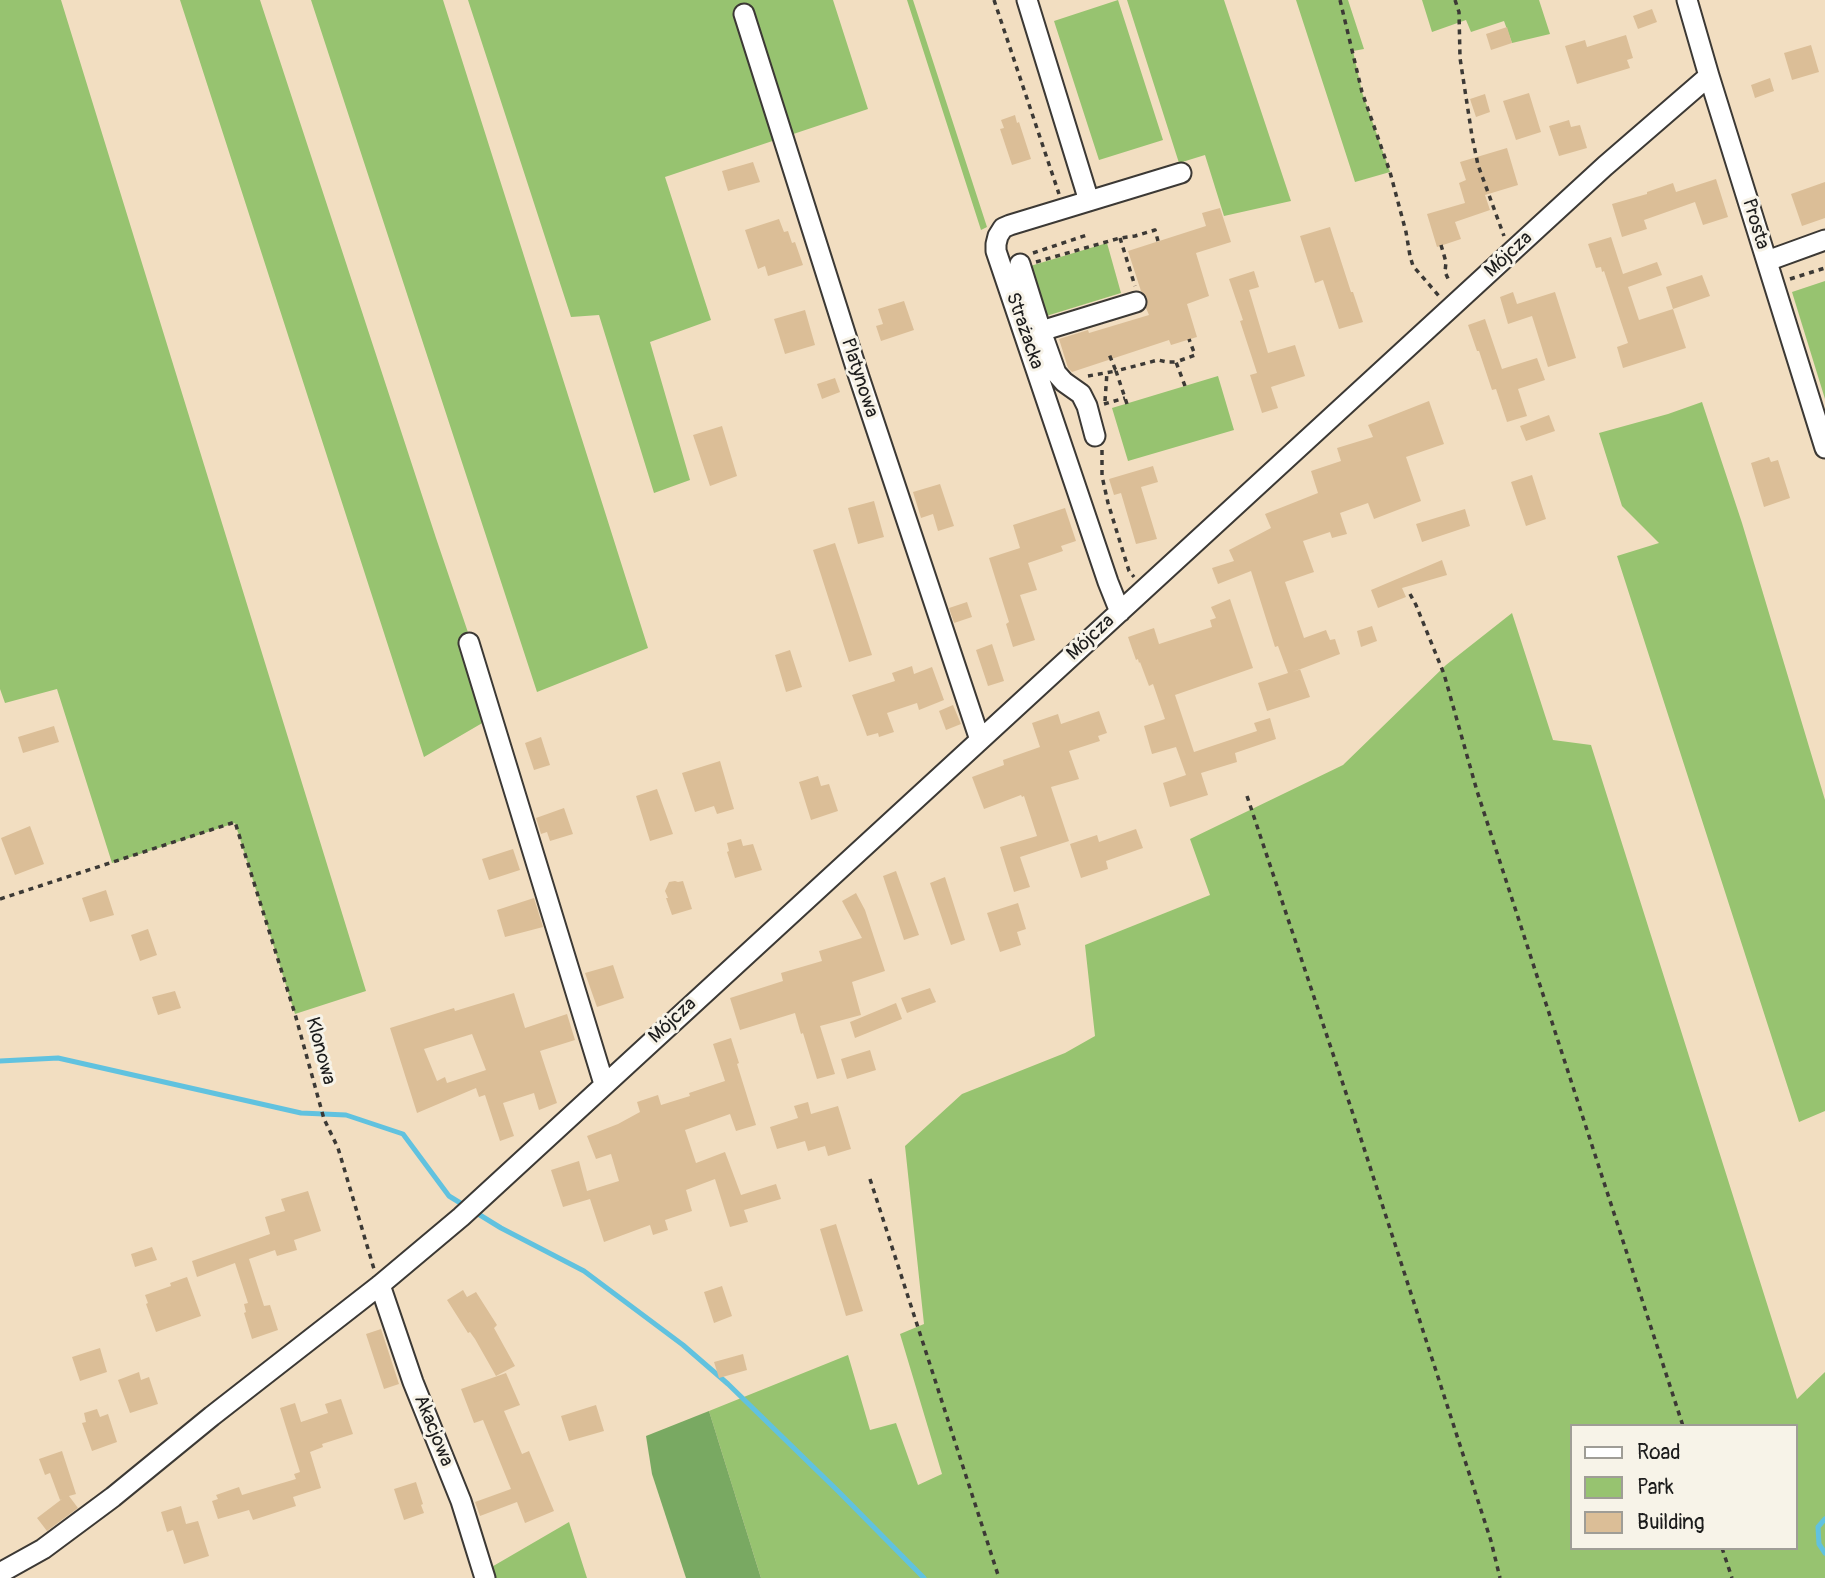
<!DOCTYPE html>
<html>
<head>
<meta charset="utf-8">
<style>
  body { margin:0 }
  #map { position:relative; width:1825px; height:1578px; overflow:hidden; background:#f2dec1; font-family:Pangolin,sans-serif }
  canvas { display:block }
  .legend { position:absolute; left:1570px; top:1424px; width:228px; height:126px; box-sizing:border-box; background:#f7f3e8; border:2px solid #9f9d96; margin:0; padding:9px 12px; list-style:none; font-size:21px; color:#1c1c1c }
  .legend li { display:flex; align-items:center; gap:14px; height:35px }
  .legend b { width:35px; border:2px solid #9f9d96 }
</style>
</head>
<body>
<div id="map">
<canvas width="1825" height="1578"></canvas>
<ul class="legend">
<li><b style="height:9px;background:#fff"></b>Road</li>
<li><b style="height:19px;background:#97c370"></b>Park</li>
<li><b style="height:19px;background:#dbbe97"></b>Building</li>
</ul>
</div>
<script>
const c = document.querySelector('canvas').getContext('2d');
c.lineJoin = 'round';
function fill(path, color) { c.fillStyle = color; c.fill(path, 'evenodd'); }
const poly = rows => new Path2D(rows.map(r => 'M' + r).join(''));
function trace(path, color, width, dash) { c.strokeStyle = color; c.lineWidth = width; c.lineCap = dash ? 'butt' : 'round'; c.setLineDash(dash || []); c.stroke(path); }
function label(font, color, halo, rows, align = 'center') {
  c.font = font + ' Pangolin,sans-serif'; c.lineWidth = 6; c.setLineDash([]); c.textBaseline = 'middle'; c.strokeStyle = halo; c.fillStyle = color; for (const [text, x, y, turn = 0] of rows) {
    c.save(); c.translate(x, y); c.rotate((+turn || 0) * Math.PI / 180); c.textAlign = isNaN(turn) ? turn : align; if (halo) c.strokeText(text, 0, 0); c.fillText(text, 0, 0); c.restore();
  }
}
fill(poly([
  [0,0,61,0,366,991,295,1014,235,823,112,863,57,689,5,703,0,689],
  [180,0,260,0,436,538,496,715,424,757],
  [311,0,443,0,648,648,537,692],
  [468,0,833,0,868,109,665,177,711,320,650,342,690,480,654,493,599,315,571,317],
  [907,0,913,0,987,227,981,230],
  [1118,0,1163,140,1099,160,1054,21],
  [1127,0,1224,0,1291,201,1224,216,1205,155,1179,163],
  [1296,0,1348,0,1364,49,1353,51,1362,92,1390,172,1355,182],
  [1422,0,1539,0,1550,34,1512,43,1504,21,1471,32,1466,20,1432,32],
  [1107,243,1121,293,1043,317,1027,267],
  [1825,281,1825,399,1792,292],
  [1218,376,1234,430,1128,461,1112,408],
  [1702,402,1742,523,1825,800,1825,1111,1799,1122,1617,556,1659,543,1622,506,1599,433,1668,414],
  [1512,613,1553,740,1591,745,1797,1399,1825,1372,1825,1578,761,1578,709,1411,848,1355,870,1430,896,1423,918,1485,942,1474,900,1334,924,1324,905,1146,962,1094,1065,1053,1095,1036,1085,945,1210,895,1190,839,1343,765,1446,665],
  [1571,1426,1795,1426,1795,1548,1571,1548],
  [569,1522,587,1578,485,1578,483,1572]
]), '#97c370');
fill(poly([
  [709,1411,761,1578,686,1578,652,1474,646,1436]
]), '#79a962');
trace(poly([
  [0,1061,58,1058,301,1113,346,1115,403,1134,449,1196,501,1228,584,1271,683,1345,728,1384,838,1491,924,1578],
  [1825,1519,1818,1527,1819,1544,1825,1553]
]), '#61c2df', 5);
fill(poly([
  [1652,9,1657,22,1638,29,1633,16],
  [1507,27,1512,43,1491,50,1486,34],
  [1626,35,1633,58,1627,60,1630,68,1577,84,1565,46,1585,40,1587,47],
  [1811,45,1819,72,1792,80,1784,53],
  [1770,78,1774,91,1755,98,1751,85],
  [1529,93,1541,132,1516,140,1503,101],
  [1485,94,1490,112,1476,117,1470,99],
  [1015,115,1017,123,1019,122,1031,159,1012,165,1000,129,1004,128,1001,120],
  [1569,120,1571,127,1580,125,1587,148,1559,156,1549,126],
  [1507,148,1518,185,1485,195,1490,210,1455,222,1461,239,1437,247,1427,214,1465,203,1459,183,1466,180,1460,162],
  [753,162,760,182,728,191,722,171],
  [1716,179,1728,217,1703,225,1695,202,1644,220,1647,229,1622,237,1612,204,1647,194,1647,192,1673,183,1676,192],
  [1825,182,1825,218,1802,226,1791,194],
  [1220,208,1231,242,1196,253,1209,296,1187,304,1197,337,1171,345,1169,340,1072,372,1068,368,1059,339,1088,330,1089,333,1149,315,1146,308,1147,298,1141,291,1128,251,1206,226,1202,213],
  [779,219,784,232,788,231,792,243,795,242,803,265,768,276,765,266,758,269,745,230],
  [1330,227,1351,292,1353,292,1363,322,1339,329,1323,280,1315,283,1300,236],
  [1611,237,1623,274,1657,262,1662,275,1628,287,1639,320,1673,309,1686,348,1623,368,1617,347,1628,343,1604,271,1602,272,1601,267,1596,268,1588,244],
  [1254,271,1259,287,1249,290,1268,353,1295,345,1305,376,1271,387,1278,408,1262,413,1250,375,1257,373,1240,321,1243,320,1229,279],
  [1702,275,1710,296,1673,309,1666,287],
  [1513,292,1517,304,1555,292,1576,358,1548,367,1532,316,1508,324,1500,297],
  [904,301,914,330,881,341,876,326,883,324,878,309],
  [805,310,815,345,785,354,774,319],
  [1485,319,1502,369,1537,358,1545,380,1518,389,1527,416,1507,422,1496,389,1492,390,1479,351,1477,351,1468,325],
  [835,378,840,392,822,399,817,384],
  [1429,401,1444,444,1406,457,1421,501,1374,519,1368,503,1340,513,1347,534,1332,538,1330,532,1303,541,1314,572,1285,582,1304,638,1326,630,1330,640,1335,639,1340,654,1293,672,1300,669,1310,697,1267,711,1258,683,1288,673,1278,646,1275,647,1251,571,1218,584,1212,568,1234,561,1229,550,1271,528,1265,514,1318,493,1311,471,1341,461,1337,448,1373,437,1368,425],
  [1549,415,1555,431,1526,441,1520,426],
  [722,426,737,476,710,486,693,435],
  [1769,457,1771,462,1778,460,1790,498,1764,507,1751,463],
  [1153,466,1158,482,1141,487,1157,539,1136,544,1121,493,1114,495,1109,479],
  [1532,475,1546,519,1526,526,1511,482],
  [940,484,954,526,938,531,933,514,921,518,913,492],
  [874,501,884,537,858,544,848,508],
  [1065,508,1076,541,1061,546,1063,551,1028,563,1037,590,1020,595,1035,640,1013,647,1006,624,1009,622,989,558,1020,548,1013,525],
  [1465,509,1470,526,1422,542,1416,524],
  [835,543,872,655,849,662,813,550],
  [1442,560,1447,575,1402,588,1406,597,1378,608,1371,590],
  [1230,599,1253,668,1175,695,1194,752,1257,731,1254,723,1270,718,1276,739,1235,753,1237,762,1201,773,1208,795,1170,807,1163,783,1186,775,1176,747,1152,754,1144,726,1165,719,1153,684,1149,686,1140,662,1139,663,1138,659,1136,660,1128,637,1154,628,1159,644,1212,627,1210,620,1216,618,1211,607],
  [967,602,972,617,954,623,949,608],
  [1372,626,1377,641,1361,647,1357,631],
  [992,644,1004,681,988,686,976,650],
  [790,650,802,687,786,692,775,655],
  [912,666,914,674,932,667,944,700,919,710,917,703,887,713,894,732,879,737,878,733,867,736,852,695,895,681,892,673],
  [953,705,961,724,946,730,939,711],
  [1099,711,1107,733,1098,736,1100,741,1069,751,1079,779,1051,787,1069,841,1020,857,1030,887,1014,892,1000,847,1037,836,1024,796,1022,797,1021,795,984,809,972,777,1004,765,1003,760,1040,747,1032,723,1058,714,1061,724],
  [54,726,59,742,23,753,18,737],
  [541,737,550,765,534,770,525,743],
  [720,761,734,809,717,814,714,806,695,812,682,773],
  [818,776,821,786,829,784,838,811,811,820,799,782],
  [657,789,673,834,650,841,636,796],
  [564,808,573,834,550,841,547,832,541,834,536,818],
  [30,826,44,864,15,875,1,838],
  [1136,829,1143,848,1106,861,1108,869,1081,878,1070,844,1097,835,1099,842],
  [741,839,743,846,753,844,762,870,735,878,727,852,729,851,727,843],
  [513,849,520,870,489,880,482,859],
  [896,871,919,935,904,940,883,876],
  [945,877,965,940,951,945,930,883],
  [675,881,678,882,683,881,692,909,672,915,666,898,668,898,665,891,669,882],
  [106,890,114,915,90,922,82,898],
  [856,893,865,910,885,971,852,982,861,1015,820,1026,835,1074,817,1079,803,1033,801,1034,795,1013,740,1030,730,998,783,981,781,973,822,961,819,951,862,938,842,901],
  [534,898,543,927,505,937,497,910],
  [1018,903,1026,929,1017,932,1021,945,1000,952,987,913],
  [148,929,157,955,140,961,131,935],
  [613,965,624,998,597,1007,585,973],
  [930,988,936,1002,907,1013,901,998],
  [175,991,181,1008,158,1015,152,997],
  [514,993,525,1028,567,1014,575,1040,540,1051,557,1103,539,1110,534,1093,503,1103,514,1136,500,1141,485,1095,479,1097,476,1088,417,1113,390,1028,454,1008,455,1011],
  [472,1034,486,1070,447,1083,445,1077,437,1081,424,1049],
  [896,1003,902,1019,855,1038,850,1022],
  [731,1038,739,1063,737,1064,756,1125,736,1131,730,1114,685,1130,696,1163,725,1152,741,1195,776,1184,781,1199,744,1210,748,1222,730,1227,715,1179,686,1190,692,1211,665,1220,668,1230,653,1235,650,1225,604,1242,590,1199,563,1207,551,1170,579,1161,587,1191,619,1181,611,1154,596,1159,587,1136,618,1124,640,1112,637,1102,658,1095,661,1105,690,1096,689,1093,725,1081,713,1044],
  [870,1050,876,1070,847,1079,841,1059],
  [808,1102,811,1114,838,1106,851,1149,828,1156,825,1146,808,1151,805,1141,777,1149,770,1127,798,1118,794,1106],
  [308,1191,321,1231,294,1240,297,1250,277,1256,275,1250,249,1259,264,1306,270,1305,278,1330,252,1339,244,1313,246,1312,244,1304,248,1303,235,1263,197,1277,192,1261,270,1234,265,1217,285,1211,281,1199],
  [836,1224,863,1311,846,1316,820,1229],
  [152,1247,157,1260,135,1267,131,1254],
  [187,1277,201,1316,156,1332,146,1304,148,1303,145,1295,171,1286,170,1283],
  [722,1286,732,1316,714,1323,704,1292],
  [463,1290,467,1297,476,1292,497,1325,494,1328,515,1366,496,1376,475,1339,470,1332,468,1333,447,1300],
  [381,1329,399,1384,384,1389,366,1334],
  [100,1348,107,1372,80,1381,72,1357],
  [743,1354,747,1370,719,1378,714,1362],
  [139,1372,141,1380,149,1377,158,1404,130,1413,118,1380],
  [506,1373,520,1405,504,1411,522,1454,529,1451,554,1511,525,1523,517,1502,480,1516,475,1502,511,1489,483,1420,474,1423,461,1389],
  [341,1399,353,1434,322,1444,323,1447,310,1452,321,1488,293,1497,296,1506,253,1520,249,1510,218,1519,212,1501,218,1499,216,1495,239,1487,242,1495,296,1479,294,1474,300,1472,280,1408,295,1403,301,1422,328,1413,325,1404],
  [596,1405,604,1431,569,1441,561,1416],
  [97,1409,100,1417,108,1414,117,1442,92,1451,82,1423,86,1422,84,1413],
  [62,1451,76,1494,69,1496,78,1508,47,1531,37,1518,62,1499,60,1500,50,1473,45,1475,39,1459],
  [416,1482,423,1504,421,1505,424,1513,404,1520,394,1489],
  [181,1506,186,1524,198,1521,209,1556,184,1564,173,1530,167,1532,161,1512]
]), '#dbbe97');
const minor = poly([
  [1027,0,1089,201],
  [1687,0,1709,76,1825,448],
  [744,14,858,374,980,740],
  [1767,261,1825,240],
  [1020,264,1041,331,1136,302],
  [1041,331,1056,373,1064,382,1081,394,1087,406,1095,436],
  [1120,612,1108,582,996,251,996,244,998,236,1003,228,1010,225,1181,173],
  [469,643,604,1084],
  [380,1285,413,1382,461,1501,485,1578],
  [0,1573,43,1549,113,1497,212,1416,380,1285,461,1217,1605,166,1709,76]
]);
trace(minor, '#3c3935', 23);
trace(poly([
  [994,0,1059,194],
  [1340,0,1362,92,1390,172,1406,232,1410,256,1413,266,1439,296],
  [1455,0,1459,12,1460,58,1472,136,1478,165,1504,236],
  [1120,238,1135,286],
  [1441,245,1446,262,1445,272,1450,283],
  [1033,253,1087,235],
  [1036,262,1120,238,1135,236,1155,230,1158,241],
  [1790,279,1825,268],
  [1088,376,1116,371,1109,354],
  [1185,386,1176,362,1195,355,1189,339],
  [1105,401,1107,372],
  [1104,404,1125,398],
  [1127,404,1116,371,1158,360,1167,362,1176,362],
  [1102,450,1102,476,1108,503,1129,571,1134,577],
  [1410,594,1416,605,1444,674,1477,791,1683,1426],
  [1247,796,1351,1108,1491,1541,1500,1578],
  [0,899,235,822,295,1014,324,1119,338,1148,374,1269],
  [870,1179,999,1578],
  [1722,1548,1732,1578]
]), '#3c3935', 3.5, [5, 5]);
trace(minor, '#fff', 19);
label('19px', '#1c1c1c', '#f7f3e8', [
  ["Prosta",1755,224,73],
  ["Mójcza",1509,255,-43],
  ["Strażacka",1024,331,71],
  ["Platynowa",859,378,72],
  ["Mójcza",1091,638,-43],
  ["Mójcza",673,1021,-43],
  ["Klonowa",320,1051,75],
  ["Akacjowa",433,1431,68]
]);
</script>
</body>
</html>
